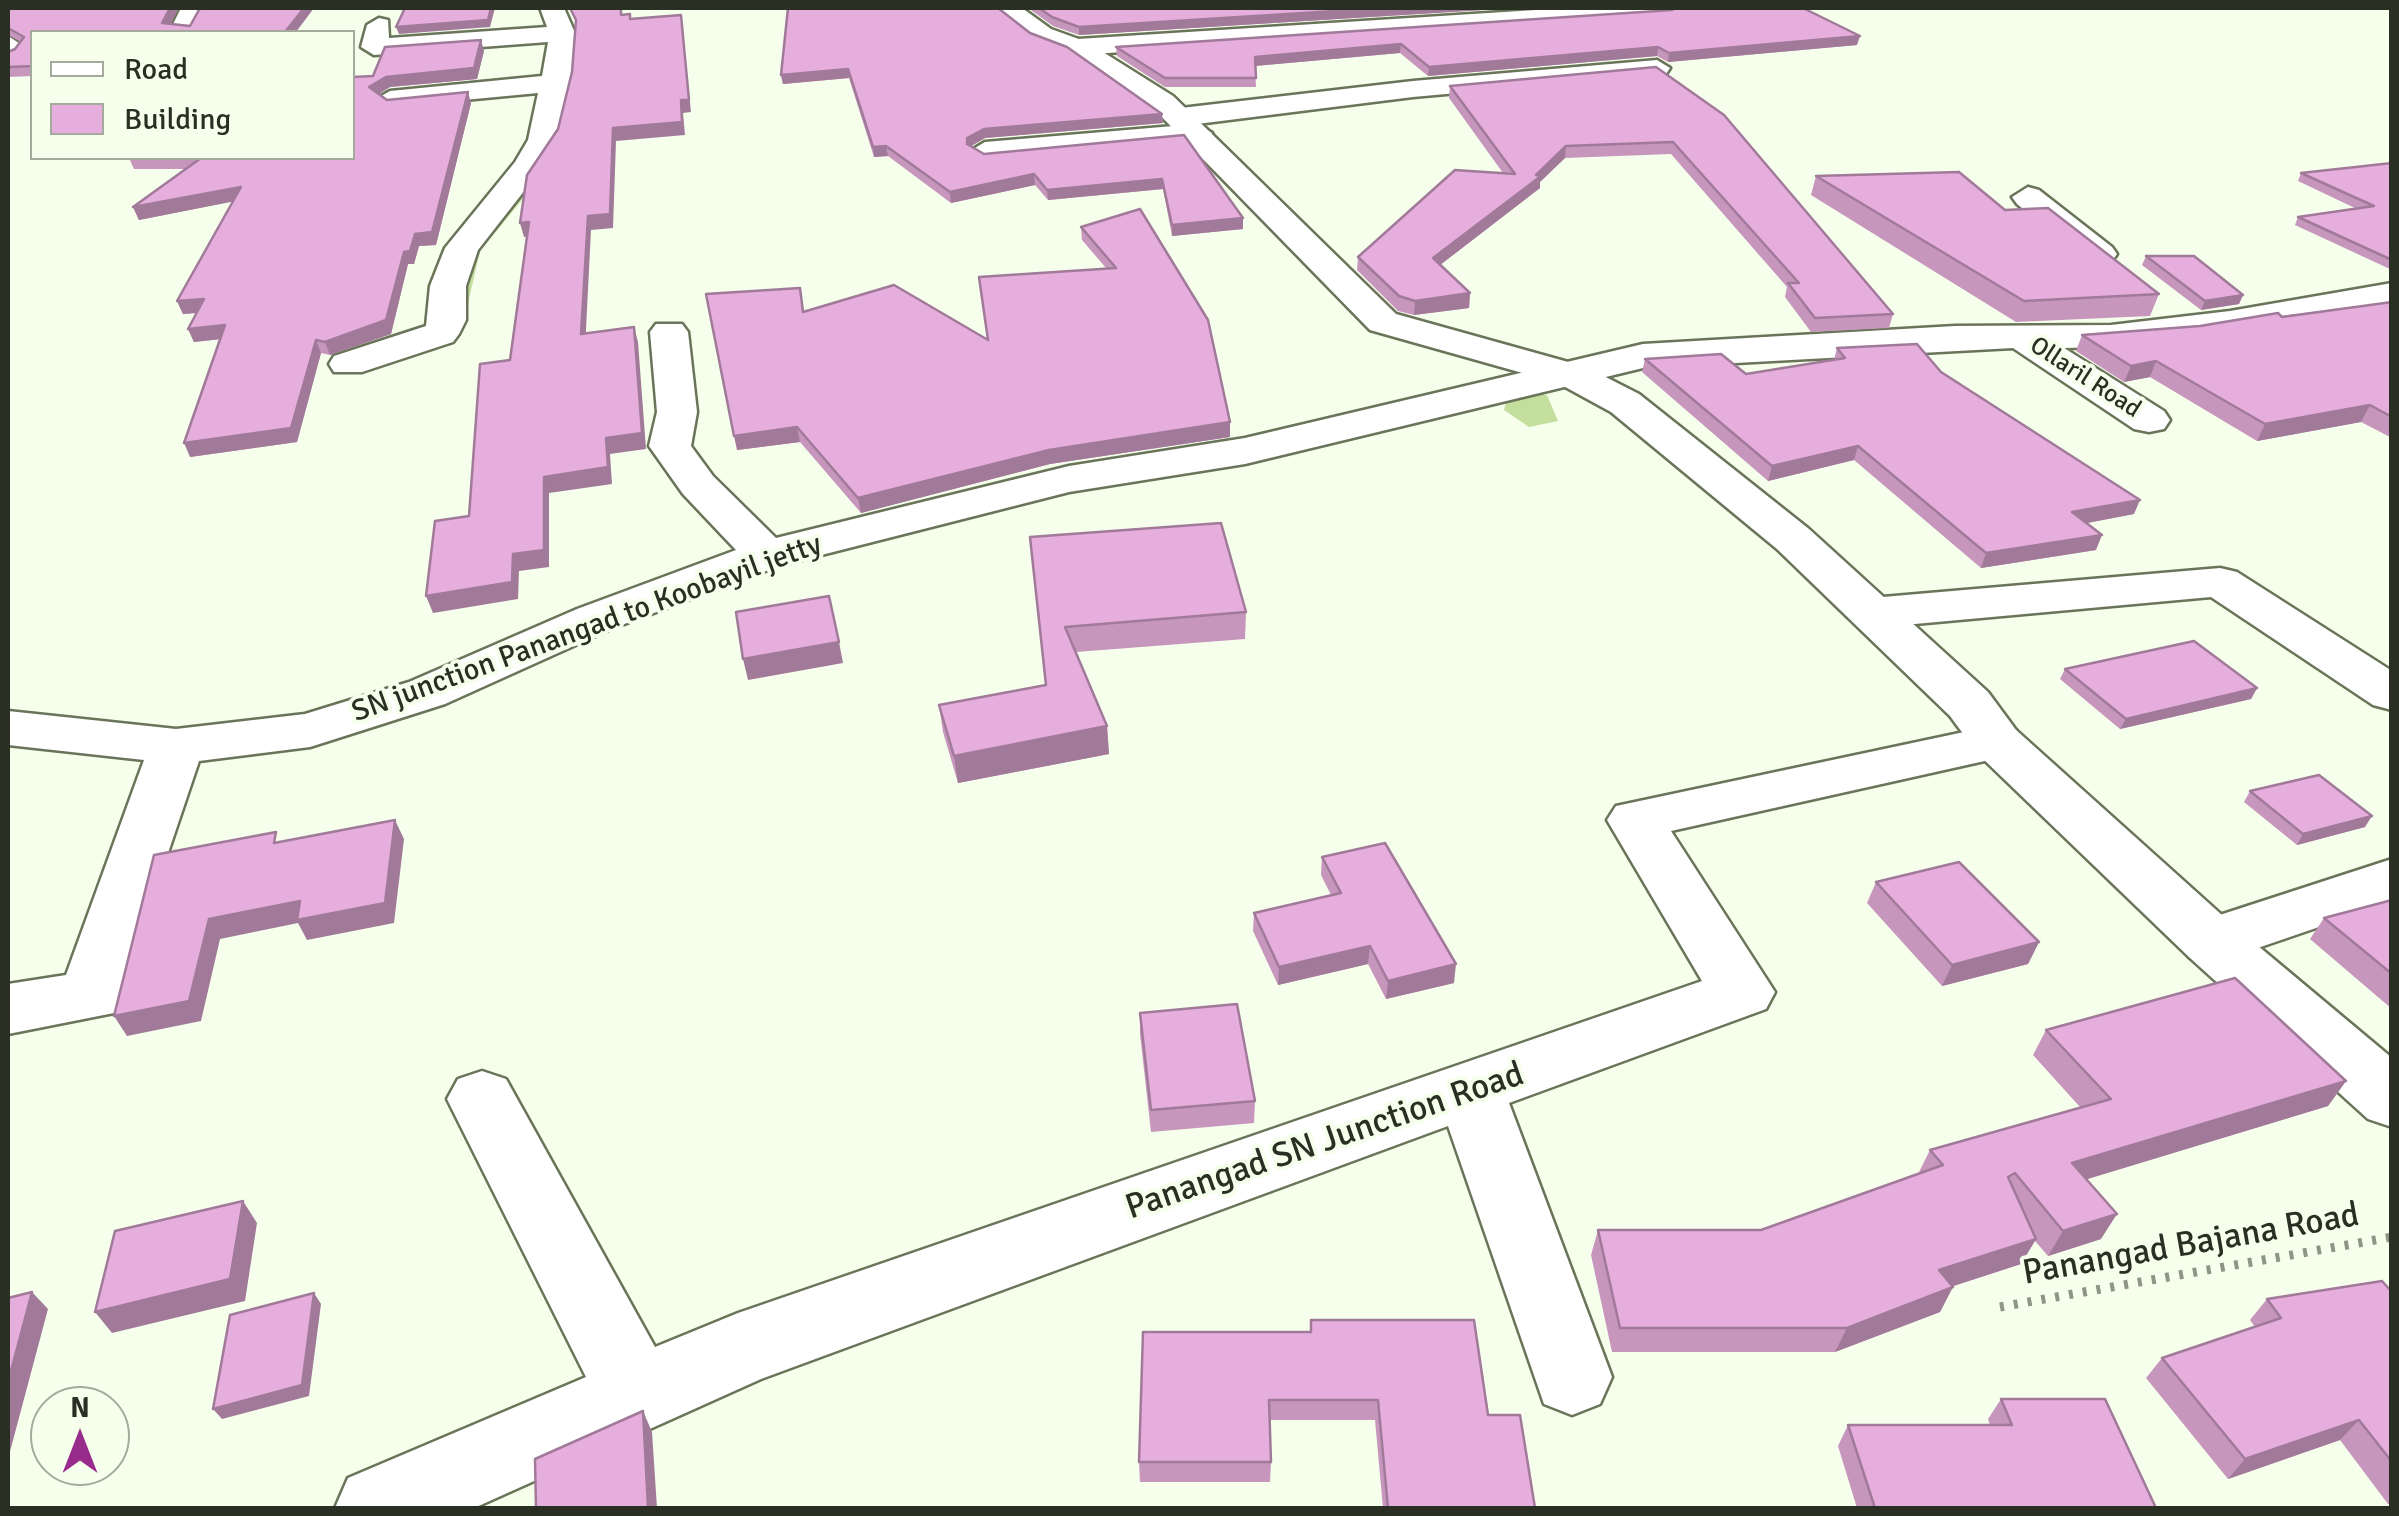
<!DOCTYPE html>
<html>
<head>
<meta charset="utf-8">
<style>
  body { margin:0 }
  #map { position:relative; width:2399px; height:1516px; overflow:hidden; background:#f6feec; font-family:Signika,sans-serif }
  canvas { display:block }
  .frame { position:absolute; inset:0; border:10px solid #2a2f24; pointer-events:none }
  .legend { position:absolute; left:30px; top:30px; width:325px; height:130px; box-sizing:border-box; background:#f6feec; border:2px solid #a4ab9c; margin:0; padding:12px 18px; list-style:none; font-size:30px; color:#2a2f24 }
  .legend li { display:flex; align-items:center; gap:20px; height:50px }
  .legend b { width:50px; border:2px solid #a4ab9c }
  .north { position:absolute; left:30px; top:1386px; width:100px; height:100px; box-sizing:border-box; background:#f6feec; border:2px solid #a4ab9c; border-radius:50%; rotate:0deg; font-size:28px; font-weight:700; line-height:40px; text-align:center; color:#2a2f24 }
  .north::after { content:''; display:block; margin:auto; width:35px; height:45px; background:#982c8d; clip-path:polygon(50% 0,100% 100%,50% 72%,0 100%) }
</style>
</head>
<body>
<div id="map">
<canvas width="2399" height="1516"></canvas>
<div class="frame"></div>
<ul class="legend">
<li><b style="height:12px;background:#fff"></b>Road</li>
<li><b style="height:28px;background:#e6aedc"></b>Building</li>
</ul>
<div class="north">N</div>
</div>
<script>
const c = document.querySelector('canvas').getContext('2d');
c.lineJoin = 'round';
function fill(path, color) { c.fillStyle = color; c.fill(path, 'evenodd'); }
const poly = rows => new Path2D(rows.map(r => 'M' + r).join(''));
function trace(path, color, width, dash) { c.strokeStyle = color; c.lineWidth = width; c.lineCap = dash ? 'butt' : 'round'; c.setLineDash(dash || []); c.stroke(path); }
function label(font, color, halo, rows, align = 'center') {
  c.font = font + ' Signika,sans-serif'; c.lineWidth = 8; c.setLineDash([]); c.textBaseline = 'middle'; c.strokeStyle = halo; c.fillStyle = color; for (const [text, x, y, turn = 0] of rows) {
    c.save(); c.translate(x, y); c.rotate((+turn || 0) * Math.PI / 180); c.textAlign = isNaN(turn) ? turn : align; if (halo) c.strokeText(text, 0, 0); c.fillText(text, 0, 0); c.restore();
  }
}
fill(poly([
  [1508,394,1547,395,1558,421,1529,427,1504,410]
]), '#c4de9e');
fill(poly([
  [536,171,544,173,480,251,464,321,454,323,452,321,470,251,536,171]
]), '#c4de9e');
const minor = poly([
  [181,8,205,8,194,32,169,32,181,8],
  [540,8,564,8,575,33,571,83,558,140,539,172,478,250,466,286,466,320,459,334,453,342,362,372,334,372,329,364,334,356,426,326,430,286,445,248,515,162,528,140,538,93,390,107,376,99,390,91,542,76,548,42,374,55,361,47,367,25,379,18,388,20,389,38,547,27,540,8],
  [1567,8,1682,8,1670,15,1078,55,1065,47,1078,39,1567,8],
  [8,36,25,47,17,57,8,60,8,36],
  [1657,60,1670,68,1666,74,1413,97,1181,126,1167,117,1181,108,1413,81,1657,60],
  [1197,124,1212,133,1207,139,985,160,970,151,985,142,1197,124],
  [2028,187,2039,190,2112,247,2117,254,2112,261,2088,261,2017,204,2012,197,2028,187],
  [2392,283,2392,305,2230,333,2111,347,2064,348,2164,411,2170,420,2164,429,2149,432,2134,429,2013,348,1643,368,1245,464,1069,492,782,565,611,629,445,704,310,747,199,761,114,1013,8,1034,8,984,66,975,144,760,8,745,8,711,176,729,305,714,409,682,577,609,736,550,683,494,649,446,657,412,650,332,656,324,682,324,688,332,697,412,691,446,713,476,776,538,1069,466,1245,438,1643,344,1955,326,2111,325,2230,311,2392,283],
  [2220,568,2237,572,2392,671,2392,710,2373,705,2211,597,1871,628,1854,623,1846,613,1854,603,1871,598,2220,568],
  [1997,725,2016,730,2024,742,2016,754,1671,831,1775,992,1766,1009,1509,1103,1612,1377,1600,1404,1572,1415,1544,1404,1448,1126,761,1379,474,1508,335,1508,348,1478,586,1377,447,1099,458,1079,482,1071,506,1079,655,1347,738,1313,1702,981,1607,820,1616,806,1997,725],
  [2392,859,2392,902,2211,964,2189,957,2180,941,2189,925,2392,859]
]);
const secondary = poly([
  [995,8,1022,8,1051,29,1087,42,1173,96,1396,314,1586,367,1639,394,1809,529,1988,692,2016,730,2233,925,2392,1058,2392,1127,2368,1119,2189,957,1978,754,1950,716,1777,549,1611,412,1558,383,1370,330,1153,108,1069,52,1033,39,995,8]
]);
trace(minor, '#697459', 5);
trace(secondary, '#697459', 5);
trace(poly([
  [2000,1307,2392,1237]
]), '#8e9586', 9, [4, 10]);
fill(minor, '#fff');
fill(secondary, '#fff');
fill(poly([
  [8,8,179,8,170,24,296,32,32,32,32,76,8,77,8,52,15,49,21,42,8,35],
  [1028,8,1516,8,1079,35,1053,26],
  [1672,10,1857,45,1668,62,1657,56,1428,76,1400,53,1255,66,1256,87,1165,87,1117,56,1116,47],
  [1030,33,1162,114,1163,123,985,138,971,146,984,154,1184,135,1243,218,1243,229,1172,236,1163,189,1048,200,1035,185,951,203,888,156,874,157,849,78,783,84,781,75],
  [484,51,477,79,390,87,379,94,387,100,471,103,436,245,419,246,414,264,408,264,391,334,330,355,321,353,297,442,190,457,220,339,194,342,188,329,196,313,183,314,177,301,233,201,139,220,133,207,186,169,134,169,129,158,373,76],
  [1656,67,1893,314,1889,328,1811,332,1785,297,1787,287,1671,154,1565,158,1540,182,1540,188,1440,265,1470,293,1469,308,1414,315,1398,311,1357,270,1358,257,1503,173,1449,98,1450,86],
  [2392,163,2392,270,2295,225,2298,217,2357,209,2298,181,2301,173],
  [1816,176,2005,210,2159,294,2150,316,2016,322,1811,195],
  [1140,209,1230,422,1230,437,1050,464,861,513,800,442,737,450,804,312,987,340,1106,268,1082,240,1081,227],
  [2146,256,2243,295,2239,304,2201,310,2142,265],
  [2392,302,2392,438,2361,422,2257,441,2150,377,2124,382,2076,351,2082,335,2200,326],
  [1837,348,1941,372,2134,514,2087,523,2096,550,1981,568,1854,460,1768,481,1642,372,1645,359,1746,374,1834,360],
  [1030,537,1246,612,1245,639,1076,652,1107,726,1109,754,958,783,943,732,939,705,1046,685],
  [2065,669,2257,688,2251,699,2120,729,2060,679],
  [2250,791,2365,827,2297,845,2244,802],
  [1322,857,1454,983,1386,999,1368,964,1278,985,1253,931,1254,913,1331,895,1321,875],
  [1876,882,2039,942,2028,964,1942,986,1867,903],
  [2392,900,2392,1009,2310,939,2324,918],
  [1140,1013,1255,1101,1254,1123,1151,1132,1140,1034],
  [2046,1030,2346,1081,2328,1106,2087,1179,2101,1239,2048,1256,2035,1241,2021,1264,1953,1286,1940,1312,1835,1352,1612,1352,1591,1255,1598,1230,1761,1230,1918,1174,1930,1150,2080,1107,2033,1055],
  [2392,1292,2392,1504,2388,1504,2340,1440,2228,1479,2146,1378,2162,1358,2255,1327,2250,1320,2267,1299],
  [1311,1320,1488,1415,1535,1508,1383,1508,1375,1420,1270,1420,1271,1462,1270,1482,1140,1482,1139,1462,1310,1332],
  [2001,1399,2156,1508,1857,1508,1838,1446,1848,1425,1990,1425,1988,1419]
]), '#c696bd');
fill(poly([
  [170,8,179,8,166,32,162,23],
  [304,8,314,8,296,32,285,32],
  [491,8,495,8,490,27,399,34,396,27],
  [1383,8,1516,8,1079,35,1079,27],
  [681,15,691,112,683,113,685,135,616,141,613,228,591,230,585,349,581,334,588,216,613,128,681,100],
  [1860,36,1857,45,1668,62,1669,53],
  [481,40,484,51,477,79,390,87,372,98,369,87,386,77],
  [1401,44,1400,53,1254,66,1255,57],
  [1658,47,1657,56,1428,76,1429,67],
  [848,69,849,78,783,84,781,75],
  [468,92,471,103,436,245,419,246,414,264,408,264,391,334,330,355,325,342,404,252,415,234],
  [1162,114,1163,123,985,138,968,148,967,138,984,129],
  [886,146,888,156,874,157,873,147],
  [1566,146,1565,158,1540,182,1540,188,1431,272,1433,258,1536,175],
  [1034,174,1035,185,951,203,950,192],
  [1162,179,1163,189,1048,200,1047,190],
  [241,187,246,199,139,220,133,207],
  [1243,218,1243,229,1172,236,1172,225],
  [529,222,532,236,524,237,520,223],
  [1470,293,1469,308,1414,315,1415,301],
  [2243,295,2239,304,2201,310,2205,301],
  [204,299,209,312,183,314,177,301],
  [225,325,231,338,194,342,188,329],
  [634,327,638,342,646,449,610,454,612,484,549,493,549,567,519,571,518,599,433,613,426,596,513,554,544,477,606,438],
  [316,340,321,353,297,442,190,457,184,443],
  [2156,361,2150,377,2124,382,2131,366],
  [2370,405,2361,422,2257,441,2265,424],
  [1230,422,1230,437,1050,464,861,513,858,498,1049,450],
  [797,427,800,442,737,450,734,436],
  [1858,446,1854,460,1768,481,1772,466],
  [2140,500,2134,514,2066,527,2072,512],
  [2102,535,2096,550,1981,568,1986,553],
  [839,642,843,663,748,680,743,659],
  [2257,688,2251,699,2120,729,2126,719],
  [1107,726,1109,754,958,783,954,756],
  [2372,816,2365,827,2297,845,2303,834],
  [395,820,404,839,394,923,307,940,298,923,220,939,201,1021,127,1036,114,1016,209,919],
  [2039,942,2028,964,1942,986,1952,965],
  [1370,946,1368,964,1278,985,1279,967],
  [1456,964,1454,983,1386,999,1388,981],
  [2346,1081,2328,1106,2058,1188,2072,1163],
  [243,1201,257,1223,245,1301,112,1333,95,1312],
  [2117,1214,2101,1239,2048,1256,2063,1231],
  [2036,1239,2021,1264,1926,1295,1939,1270],
  [1953,1287,1940,1312,1835,1352,1847,1328],
  [32,1292,48,1309,8,1459,8,1382],
  [314,1293,321,1304,309,1396,222,1419,213,1409],
  [643,1411,652,1432,657,1508,648,1508],
  [2359,1420,2340,1440,2228,1479,2245,1459]
]), '#a17a9a');
const building = poly([
  [8,8,170,8,162,23,190,26,200,8,304,8,285,32,32,32,32,66,8,67,8,52,15,49,24,37,8,28,8,8],
  [405,8,491,8,488,20,396,27,405,8],
  [570,8,621,8,621,15,630,14,630,19,681,15,689,100,681,100,682,122,613,128,610,214,588,216,581,334,634,327,642,433,606,438,608,467,544,477,544,550,513,554,512,582,426,596,435,521,469,516,480,364,510,360,529,222,520,223,527,175,558,129,572,72,576,20,570,8],
  [788,8,998,8,1030,33,1067,47,1162,114,984,129,967,138,967,144,984,154,1184,135,1243,218,1172,225,1162,179,1047,190,1034,174,950,192,886,146,873,147,848,69,781,75,788,8],
  [1039,8,1383,8,1079,27,1052,17,1039,8],
  [1676,8,1803,8,1860,36,1669,53,1658,47,1429,67,1401,44,1255,57,1256,78,1165,78,1116,47,1672,10,1676,8],
  [481,40,474,68,386,77,369,87,387,100,468,92,432,232,415,234,410,251,404,252,386,320,325,342,316,340,291,428,184,443,225,325,188,329,204,299,177,301,241,187,133,207,201,158,352,158,352,77,373,76,385,47,481,40],
  [1656,67,1724,115,1893,314,1815,318,1788,283,1799,283,1673,142,1566,146,1536,175,1541,176,1433,258,1470,293,1415,301,1399,296,1358,257,1455,170,1515,174,1450,86,1656,67],
  [2392,163,2392,260,2298,217,2374,206,2301,173,2392,163],
  [1959,172,2005,210,2048,208,2159,294,2024,301,1816,176,1959,172],
  [1140,209,1208,320,1230,422,1049,450,858,498,797,427,734,436,706,294,800,288,803,312,894,285,988,340,979,277,1116,268,1081,227,1140,209],
  [2146,256,2194,256,2243,295,2205,301,2146,256],
  [2392,302,2392,417,2370,405,2265,424,2156,361,2131,366,2082,335,2200,326,2278,313,2282,317,2392,302],
  [1917,344,1941,372,2140,500,2072,512,2102,535,1986,553,1858,446,1772,466,1645,359,1721,354,1746,374,1845,358,1837,348,1917,344],
  [1221,523,1246,612,1065,627,1107,726,954,756,939,705,1046,685,1030,537,1221,523],
  [829,596,839,642,743,659,736,612,829,596],
  [2194,641,2257,688,2126,719,2065,669,2194,641],
  [2319,775,2372,816,2303,834,2250,791,2319,775],
  [395,820,385,903,297,920,300,901,209,919,189,1001,114,1016,154,855,276,832,274,843,395,820],
  [1385,843,1456,964,1388,981,1370,946,1279,967,1254,913,1341,893,1322,857,1385,843],
  [1959,862,2039,942,1952,965,1876,882,1959,862],
  [2392,900,2392,974,2324,918,2392,900],
  [2235,978,2346,1081,2072,1163,2117,1214,2063,1231,2015,1173,2008,1177,2036,1239,1939,1270,1953,1287,1847,1328,1620,1328,1598,1230,1761,1230,1943,1165,1930,1150,2111,1099,2046,1030,2235,978],
  [1237,1004,1255,1101,1151,1110,1140,1013,1237,1004],
  [243,1201,230,1279,95,1312,115,1231,243,1201],
  [2382,1281,2392,1292,2392,1462,2359,1420,2245,1459,2162,1358,2281,1318,2267,1299,2382,1281],
  [32,1292,8,1382,8,1298,32,1292],
  [314,1293,302,1385,213,1409,230,1315,314,1293],
  [1311,1320,1474,1320,1488,1415,1520,1415,1535,1508,1388,1508,1378,1400,1269,1400,1271,1462,1139,1462,1143,1332,1311,1332,1311,1320],
  [2001,1399,2105,1399,2156,1508,1875,1508,1848,1425,2012,1425,2001,1399],
  [643,1411,648,1508,536,1508,535,1459,643,1411]
]);
fill(building, '#e6aedc');
trace(building, '#a17a9a', 2.5);
label('25px', '#2a2f24', '#f6feec', [
  ["Ollaril Road",2085,378,33]
]);
label('30px', '#2a2f24', '#f6feec', [
  ["SN junction Panangad to Koobayil jetty",587,629,-20]
]);
label('35px', '#2a2f24', '#f6feec', [
  ["Panangad SN Junction Road",1325,1142,-19],
  ["Panangad Bajana Road",2191,1245,-10]
]);
</script>
</body>
</html>
